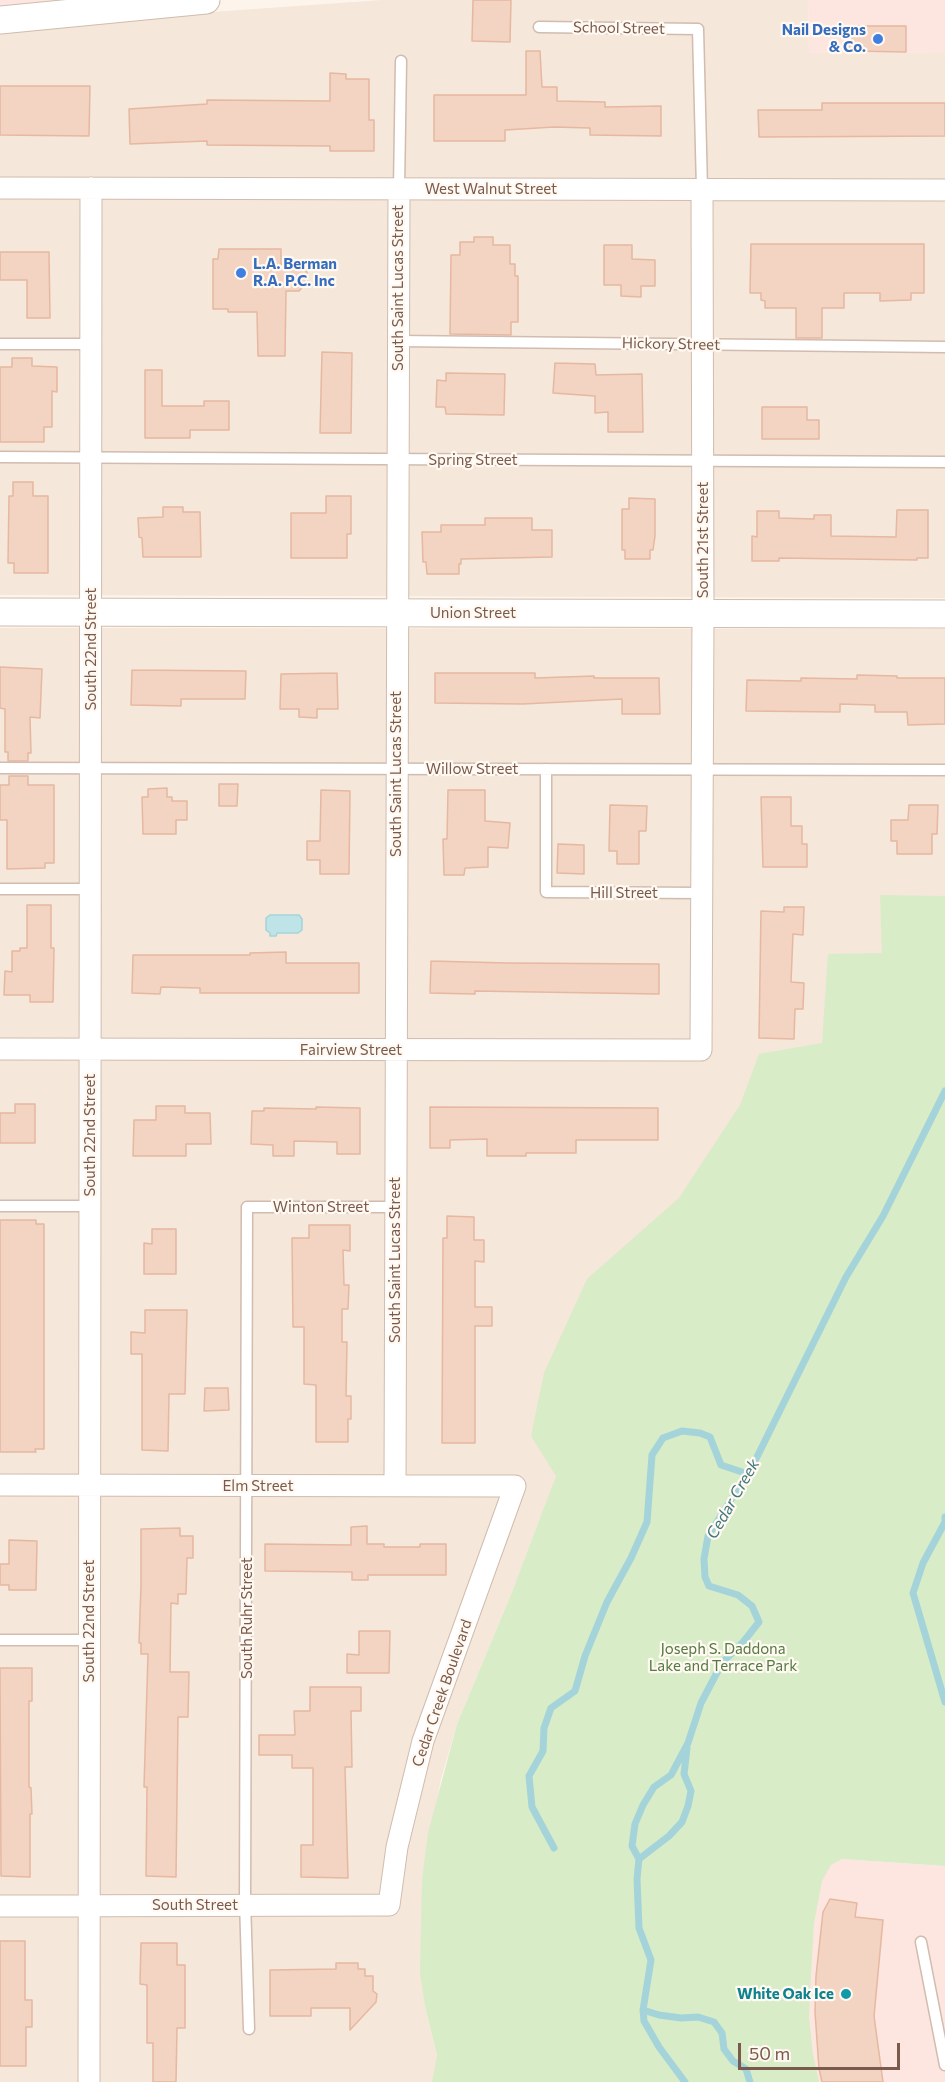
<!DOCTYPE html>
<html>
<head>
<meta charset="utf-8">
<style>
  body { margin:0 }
  #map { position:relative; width:945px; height:2082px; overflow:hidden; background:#fdf5eb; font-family:Commissioner,sans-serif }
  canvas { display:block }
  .scale { position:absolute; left:738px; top:2043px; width:162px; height:27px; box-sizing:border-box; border:3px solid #7a5a4c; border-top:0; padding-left:8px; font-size:18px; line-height:21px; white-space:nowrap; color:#7a5a4c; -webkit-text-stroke:4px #fff9f2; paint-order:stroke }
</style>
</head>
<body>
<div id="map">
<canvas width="945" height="2082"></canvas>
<div class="scale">50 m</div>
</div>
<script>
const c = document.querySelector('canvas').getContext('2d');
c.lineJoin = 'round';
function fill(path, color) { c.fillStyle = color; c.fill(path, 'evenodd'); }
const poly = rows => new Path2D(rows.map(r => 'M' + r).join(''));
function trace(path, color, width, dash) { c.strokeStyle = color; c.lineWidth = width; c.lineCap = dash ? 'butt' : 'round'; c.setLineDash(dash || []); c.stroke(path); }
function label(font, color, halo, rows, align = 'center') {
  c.font = font + ' Commissioner,sans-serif'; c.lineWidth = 4.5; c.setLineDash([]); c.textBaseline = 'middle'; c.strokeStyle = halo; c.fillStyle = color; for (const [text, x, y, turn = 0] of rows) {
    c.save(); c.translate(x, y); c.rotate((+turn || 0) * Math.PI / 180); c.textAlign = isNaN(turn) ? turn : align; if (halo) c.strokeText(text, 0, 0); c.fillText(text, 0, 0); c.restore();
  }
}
fill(poly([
  [382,0,808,0,809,53,945,52,945,598,0,595,0,30,85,21],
  [0,628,945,629,945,932,574,1430,510,1597,457,1724,441,1779,422,1879,425,2006,438,2061,433,2082,0,2082]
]), '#f5e7d9');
fill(poly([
  [0,0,61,0,54,4,0,10],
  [808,0,945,0,945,52,809,53],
  [842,1859,945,1866,945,2082,792,2082,790,1885]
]), '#fde6df');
fill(poly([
  [880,895,945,896,945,1866,842,1859,831,1865,822,1881,814,1923,811,1975,809,2017,813,2054,819,2082,432,2082,437,2056,425,2006,420,1972,422,1879,428,1833,457,1724,510,1597,556,1476,531,1436,544,1373,587,1279,679,1198,740,1105,759,1054,822,1043,828,954,882,953]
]), '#d8ecc8');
const water = poly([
  [270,915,299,915,302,919,302,930,298,933,277,933,276,936,270,936,270,933,266,930,266,918,270,915]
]);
fill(water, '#bee4e8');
trace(water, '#a4d4da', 1.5);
trace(poly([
  [945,1517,945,1522,923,1563,913,1593,945,1702],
  [554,1848,532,1807,529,1776,543,1751,544,1728,551,1708,575,1691,585,1656,607,1602,631,1558,647,1522,652,1455,663,1438,682,1431,700,1433,710,1437,721,1465,748,1474],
  [639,1859,669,1836,682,1822,688,1806,691,1791,684,1774,687,1748],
  [643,2010,659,2015,681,2018,698,2017,714,2022,722,2033,724,2049,733,2061,746,2069,750,2082],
  [685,2082,659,2047,644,2021,643,2010,651,1960,639,1928,637,1879,639,1859,632,1846,635,1824,643,1805,654,1787,671,1775,688,1743,701,1703,722,1663,744,1641,759,1622,752,1606,738,1595,709,1586,705,1577,704,1559,708,1536,753,1465,846,1277,883,1216,945,1091]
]), '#a4d4da', 7);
const building = poly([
  [473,0,511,0,510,42,472,41,473,0],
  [850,26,906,26,906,52,849,51,850,26],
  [526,51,540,51,542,87,557,87,557,101,605,102,605,107,661,106,661,136,590,135,590,128,554,127,505,130,505,141,434,141,434,95,526,95,526,51],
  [330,73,346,74,346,79,369,79,369,120,374,120,374,151,330,151,330,146,207,145,207,141,130,144,129,109,207,104,207,100,330,101,330,73],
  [0,86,90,86,89,136,0,135,0,86],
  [822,103,945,103,945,136,759,137,758,110,822,110,822,103],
  [474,237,493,237,493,245,510,245,510,264,515,264,515,276,518,276,518,322,511,322,511,335,450,334,451,255,460,255,460,242,474,242,474,237],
  [751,244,924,244,924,293,911,293,911,300,880,301,880,293,844,293,844,308,822,308,822,338,796,338,796,308,765,308,765,301,761,300,761,293,750,293,751,244],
  [604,245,632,245,632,259,655,260,655,286,641,286,641,297,621,296,621,285,604,285,604,245],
  [219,249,281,249,281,264,298,264,307,272,307,282,299,291,286,291,285,356,258,356,257,312,228,312,228,309,213,309,213,259,218,259,219,249],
  [0,252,49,252,50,318,27,318,27,280,0,280,0,252],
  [322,352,352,353,351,433,320,433,322,352],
  [12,358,32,358,32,366,57,367,57,392,52,391,52,427,44,427,44,442,0,442,0,367,12,367,12,358],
  [555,363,595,364,596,375,642,374,643,432,608,432,608,412,595,413,595,396,553,393,555,363],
  [145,370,162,370,162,406,204,406,204,401,229,401,229,430,190,430,190,438,145,438,145,370],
  [446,373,505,374,504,415,446,414,445,407,436,407,437,380,446,381,446,373],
  [762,407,807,407,807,420,819,420,819,439,762,439,762,407],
  [13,482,33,482,33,496,48,496,48,573,14,573,14,563,8,563,9,496,13,496,13,482],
  [326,496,351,496,351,534,347,534,347,558,291,558,291,513,326,513,326,496],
  [629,498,655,499,655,536,653,550,650,550,650,559,625,559,625,550,622,550,622,509,629,509,629,498],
  [163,507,183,507,183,512,200,512,201,557,143,557,142,538,139,537,138,518,163,517,163,507],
  [897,510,928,510,928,558,917,558,917,560,779,558,779,561,752,561,752,536,757,537,757,511,779,511,779,518,814,519,814,515,831,515,831,536,896,537,897,510],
  [485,518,532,518,532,530,552,530,552,557,461,559,461,564,459,564,459,574,427,574,426,562,423,562,422,532,441,532,441,525,485,525,485,518],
  [0,667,42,669,40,718,30,717,31,753,28,753,28,761,8,761,8,752,5,752,5,709,0,708,0,667],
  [132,670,246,671,245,699,181,699,181,706,131,705,132,670],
  [337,673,338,709,317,709,317,718,299,717,299,709,280,709,281,674,337,673],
  [435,673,535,673,535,678,594,676,594,678,659,678,660,714,622,714,622,699,523,704,435,703,435,673],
  [857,675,897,676,897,678,945,678,945,724,908,725,907,712,875,712,875,705,840,704,840,712,746,711,747,680,801,681,801,678,857,679,857,675],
  [9,776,28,776,28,785,54,785,54,863,45,863,45,868,7,869,7,820,0,820,0,785,9,785,9,776],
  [219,784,238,784,237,806,219,806,219,784],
  [167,788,167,797,172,797,172,801,187,801,187,820,176,820,176,834,143,834,142,797,148,797,148,789,167,788],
  [321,790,350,791,349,874,320,874,320,860,307,860,307,841,320,841,321,790],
  [448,790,485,790,485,821,510,823,508,848,488,847,488,867,465,868,464,875,444,875,443,839,447,839,448,790],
  [761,797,791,797,791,826,802,826,802,844,807,844,807,867,763,867,761,797],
  [610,805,647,806,646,831,639,831,639,864,617,864,617,851,609,851,610,805],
  [909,805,938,805,937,834,932,834,932,854,897,854,897,841,891,841,891,820,908,820,909,805],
  [558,844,584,845,584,874,557,873,558,844],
  [27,905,51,905,51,948,54,948,53,1002,30,1002,30,995,4,995,5,971,12,972,12,951,20,951,20,948,27,948,27,905],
  [784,907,804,907,803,935,793,934,791,982,804,983,803,1009,795,1009,794,1039,759,1038,761,911,784,912,784,907],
  [286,952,286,963,359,963,359,993,200,993,200,988,161,987,160,994,132,993,133,955,250,955,250,953,286,952],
  [431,961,507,963,659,964,659,994,475,991,475,994,430,993,431,961],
  [15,1104,35,1104,35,1143,0,1143,0,1113,15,1113,15,1104],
  [156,1106,185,1106,185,1113,210,1113,211,1144,186,1144,186,1156,133,1156,134,1120,156,1120,156,1106],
  [316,1107,360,1108,360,1154,337,1154,337,1142,294,1141,294,1156,273,1156,273,1145,251,1144,252,1111,264,1111,264,1108,316,1109,316,1107],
  [430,1107,658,1108,658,1140,576,1140,576,1153,526,1153,526,1156,487,1156,487,1139,450,1140,450,1148,430,1148,430,1107],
  [447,1216,474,1217,474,1240,484,1240,484,1262,475,1261,475,1307,492,1307,492,1326,475,1326,475,1443,442,1443,443,1238,447,1238,447,1216],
  [0,1220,36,1220,36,1224,44,1224,44,1449,35,1449,36,1452,0,1452,0,1220],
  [309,1225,350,1225,350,1251,343,1250,344,1285,349,1285,348,1309,342,1309,342,1342,347,1342,346,1396,351,1396,351,1419,348,1419,348,1442,316,1442,316,1385,304,1384,304,1327,293,1327,292,1238,309,1238,309,1225],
  [152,1229,176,1229,176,1274,144,1274,144,1243,152,1244,152,1229],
  [145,1310,187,1310,185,1394,169,1394,168,1451,142,1450,142,1354,131,1354,131,1332,145,1333,145,1310],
  [205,1388,228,1388,229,1410,204,1411,205,1388],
  [367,1526,367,1544,384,1544,384,1547,420,1547,420,1544,446,1544,446,1575,368,1575,368,1580,352,1580,352,1572,265,1571,265,1544,351,1545,351,1527,367,1526],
  [180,1528,180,1536,193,1536,193,1558,187,1558,186,1594,178,1594,178,1604,171,1603,170,1672,189,1672,188,1717,178,1717,176,1877,146,1876,147,1787,144,1787,148,1654,141,1654,141,1643,139,1643,141,1585,141,1529,180,1528],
  [9,1540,37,1541,36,1590,9,1590,9,1585,0,1585,0,1564,9,1564,9,1540],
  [359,1631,390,1631,389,1673,347,1673,347,1654,359,1655,359,1631],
  [0,1668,32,1668,32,1701,29,1701,29,1787,31,1788,32,1814,30,1814,30,1877,1,1876,0,1668],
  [310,1687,361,1687,361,1711,351,1711,352,1767,345,1767,348,1878,301,1877,301,1845,313,1845,313,1768,292,1768,292,1755,259,1755,259,1735,295,1735,294,1711,310,1711,310,1687],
  [830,1899,857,1903,855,1917,883,1920,874,2016,883,2082,822,2082,819,2069,815,2012,816,1976,823,1912,830,1899],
  [0,1941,25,1941,25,2000,32,2000,32,2027,26,2027,26,2066,0,2066,0,1941],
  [141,1943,177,1943,177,1965,185,1965,185,2028,177,2028,176,2082,153,2082,153,2043,147,2043,147,1985,140,1984,141,1943],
  [336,1963,358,1963,358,1969,365,1969,365,1976,373,1976,373,1991,377,1994,376,2002,350,2030,350,2008,311,2008,311,2016,270,2016,270,1970,336,1969,336,1963]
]);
fill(building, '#f3d3c2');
trace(building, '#e6b8a1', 1.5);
const service = poly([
  [539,27,698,29,702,189],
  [399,189,401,61],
  [398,341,945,347],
  [0,344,91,344],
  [0,457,945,462],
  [0,768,945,770],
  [546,769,546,892,702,893],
  [0,889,90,889],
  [0,1206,90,1206],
  [0,1640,89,1640],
  [921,1942,945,2065],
  [249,2029,245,1901,247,1207,395,1207]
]);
const minor = poly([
  [0,188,945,190],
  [0,1049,701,1050,703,614,702,189],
  [0,1485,515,1486,423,1741,397,1847,389,1905,0,1906],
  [395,1486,399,189],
  [89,2082,91,188]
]);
const tertiary = poly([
  [0,20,206,0],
  [0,612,945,614]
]);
trace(service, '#d1bcaf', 13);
trace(minor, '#d1bcaf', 23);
trace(tertiary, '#d1bcaf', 29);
trace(service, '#fff', 10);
trace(minor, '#fff', 21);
trace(tertiary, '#fff', 27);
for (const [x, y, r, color] of [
  [878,39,6,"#3f7fe0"],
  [241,273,6,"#3f7fe0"],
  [846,1994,6,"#0f9aa8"]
]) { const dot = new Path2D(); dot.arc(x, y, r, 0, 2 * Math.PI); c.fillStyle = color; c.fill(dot); trace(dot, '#fff9f2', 2); }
label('15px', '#7a5a4c', '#fff9f2', [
  ["School Street",619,28,1],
  ["West Walnut Street",491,189],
  ["South Saint Lucas Street",398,288,-90],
  ["Hickory Street",671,344,1],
  ["Spring Street",473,460],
  ["South 21st Street",703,540,-90],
  ["Union Street",473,613],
  ["South 22nd Street",91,649,-90],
  ["Willow Street",472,769],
  ["South Saint Lucas Street",396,774,-90],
  ["Hill Street",624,893],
  ["Fairview Street",351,1050],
  ["South 22nd Street",90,1135,-90],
  ["Winton Street",321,1207],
  ["South Saint Lucas Street",395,1260,-90],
  ["Elm Street",258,1486],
  ["South Ruhr Street",247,1618,-90],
  ["South 22nd Street",89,1621,-90],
  ["Cedar Creek Boulevard",442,1693,-71],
  ["South Street",195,1905]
]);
label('bold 15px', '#366cbe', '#fff9f2', [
  ["Nail Designs",866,30],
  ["& Co.",866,47],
  ["L.A. Berman",253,264,"left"],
  ["R.A. P.C. Inc",253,281,"left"]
], 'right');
label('15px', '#547a41', '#fff9f2', [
  ["Joseph S. Daddona",723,1649],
  ["Lake and Terrace Park",723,1666]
]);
label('bold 15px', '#0d838f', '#fff9f2', [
  ["White Oak Ice",834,1994]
], 'right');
label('italic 16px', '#3f777e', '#fff9f2', [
  ["Cedar Creek",733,1499,-60]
]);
</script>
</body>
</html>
